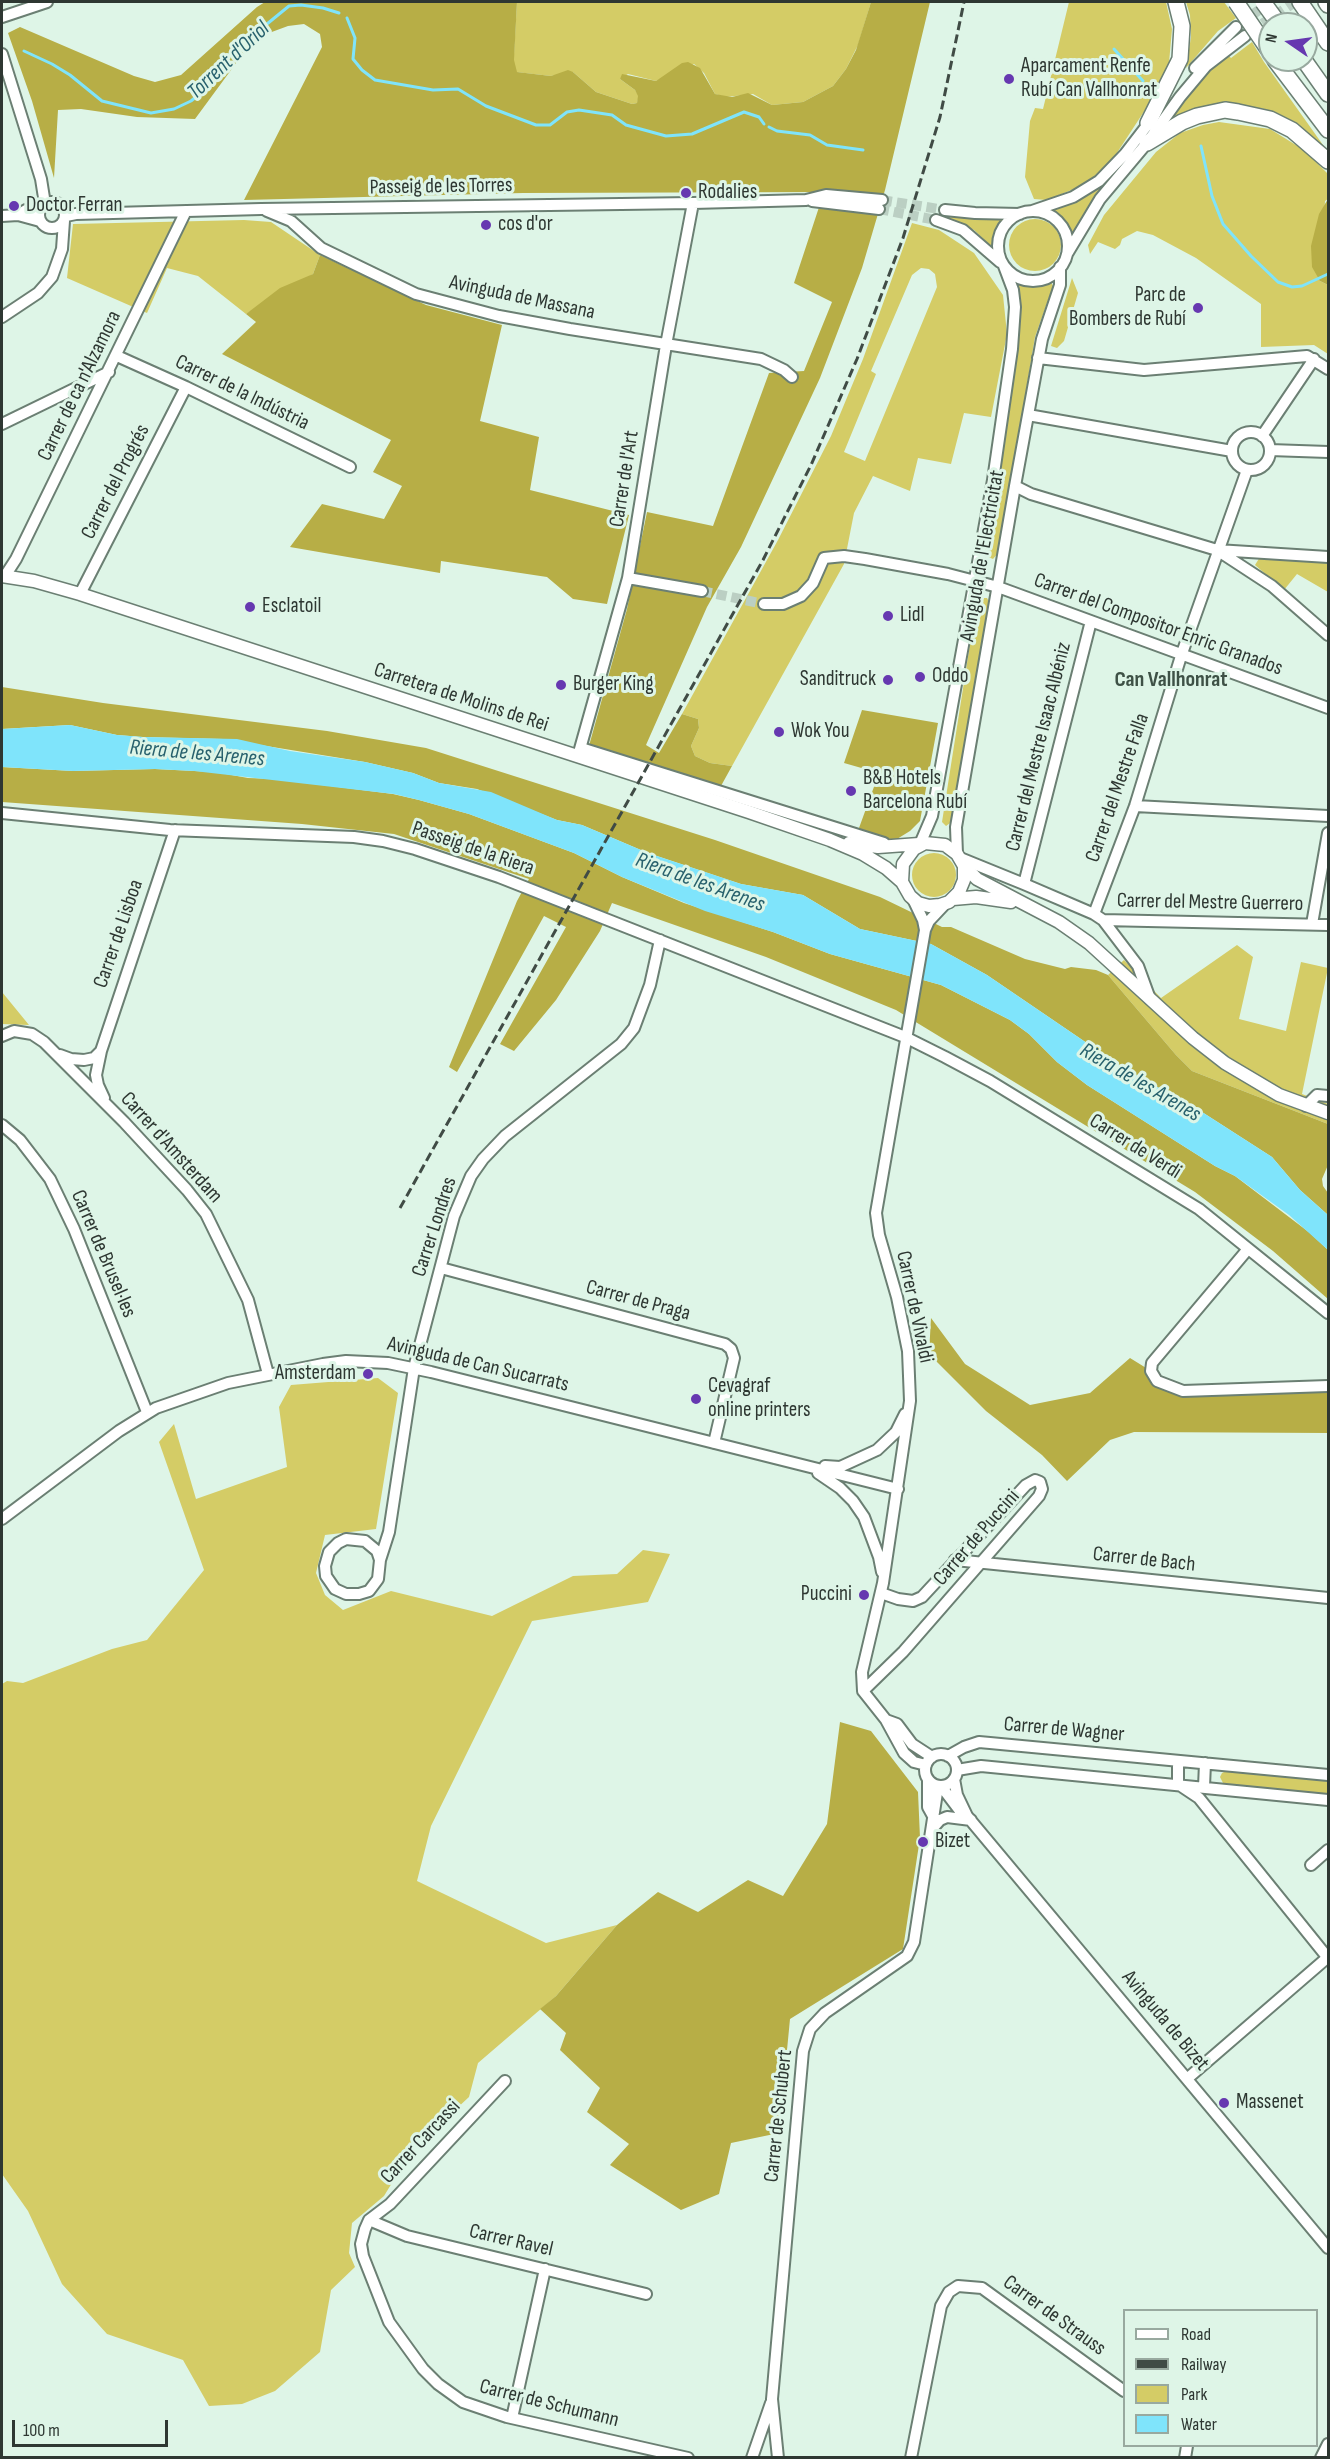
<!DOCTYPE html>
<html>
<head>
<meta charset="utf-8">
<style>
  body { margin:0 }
  #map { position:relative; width:1330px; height:2459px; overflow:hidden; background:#def5e7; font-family:"Sofia Sans Condensed",sans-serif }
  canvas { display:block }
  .frame { position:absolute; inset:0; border:3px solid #2e3732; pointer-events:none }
  .legend { position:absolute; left:1123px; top:2309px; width:195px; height:138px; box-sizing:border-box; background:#def5e7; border:2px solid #98a99f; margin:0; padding:8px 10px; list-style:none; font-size:18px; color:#2e3732 }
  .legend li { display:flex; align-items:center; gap:12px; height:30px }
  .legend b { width:30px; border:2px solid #98a99f }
  .north { position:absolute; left:1258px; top:12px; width:60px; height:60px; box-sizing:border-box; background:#def5e7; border:2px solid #98a99f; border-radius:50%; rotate:283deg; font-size:16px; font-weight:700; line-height:24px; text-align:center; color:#2e3732 }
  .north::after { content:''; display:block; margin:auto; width:21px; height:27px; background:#6638b0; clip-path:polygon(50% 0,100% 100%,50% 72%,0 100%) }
  .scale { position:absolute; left:12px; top:2420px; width:156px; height:27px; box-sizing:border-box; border:3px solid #2e3732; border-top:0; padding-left:8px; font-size:18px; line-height:21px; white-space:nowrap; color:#2e3732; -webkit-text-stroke:4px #def5e7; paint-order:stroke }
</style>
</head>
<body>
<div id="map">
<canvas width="1330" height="2459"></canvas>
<div class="frame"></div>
<ul class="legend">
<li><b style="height:8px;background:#fff"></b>Road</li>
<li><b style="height:8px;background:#404b45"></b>Railway</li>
<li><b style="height:16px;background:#d4cc66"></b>Park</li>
<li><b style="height:16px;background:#7fe4fb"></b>Water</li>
</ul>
<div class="north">N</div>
<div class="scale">100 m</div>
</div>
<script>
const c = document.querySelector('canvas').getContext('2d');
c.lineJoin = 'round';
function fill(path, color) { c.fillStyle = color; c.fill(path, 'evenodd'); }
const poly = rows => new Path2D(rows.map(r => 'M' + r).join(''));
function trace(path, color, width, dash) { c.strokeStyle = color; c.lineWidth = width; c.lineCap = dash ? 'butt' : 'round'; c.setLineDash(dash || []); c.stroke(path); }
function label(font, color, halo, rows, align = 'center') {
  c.font = font + ' "Sofia Sans Condensed",sans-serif'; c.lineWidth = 6; c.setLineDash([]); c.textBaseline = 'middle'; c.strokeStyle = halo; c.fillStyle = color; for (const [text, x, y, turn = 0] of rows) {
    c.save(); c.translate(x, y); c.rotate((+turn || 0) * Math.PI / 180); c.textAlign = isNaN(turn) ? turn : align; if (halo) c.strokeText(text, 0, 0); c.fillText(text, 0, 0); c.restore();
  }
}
fill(poly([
  [517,2,871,2,858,45,846,69,833,86,803,102,772,105,753,94,726,97,715,94,704,73,694,64,656,81,628,74,620,79,635,90,639,96,637,103,632,104,596,92,573,72,551,76,516,72,514,67,514,54],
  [1069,2,1166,2,1172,29,1169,63,1160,87,1113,159,1086,184,1047,200,1034,199,1025,177,1030,121,1035,108,1043,109],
  [1186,2,1224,2,1236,18,1218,31,1186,68,1191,37,1190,15],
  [1252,42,1264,62,1328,152,1279,116,1265,109,1232,104,1168,123,1177,105,1212,67,1227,54,1231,58],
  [1219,122,1270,129,1304,150,1328,174,1328,199,1325,201,1320,281,1328,285,1328,354,1314,345,1261,347,1261,304,1196,258,1153,235,1137,231,1122,239,1120,245,1115,249,1098,242,1090,254,1088,245,1104,215,1156,152,1180,133,1203,125],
  [1101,186,1103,187,1073,236,1060,217,1051,210,1083,198],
  [945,214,1005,217,997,229,993,248,974,230,944,217],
  '1009 245a26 26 0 1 1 52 0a26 26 0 1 1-52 0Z',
  [244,220,271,222,320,255,313,274,246,314,198,276,167,268,147,313,67,278,73,224],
  [912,223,939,230,974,253,1003,295,1007,334,991,417,964,413,951,464,918,458,910,491,873,476,854,513,844,564,732,766,710,763,695,756,691,746,699,728,698,719,682,714,778,540,831,436,863,359],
  [921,268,929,269,935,274,937,287,865,461,844,452,876,374,871,371,912,275],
  [1072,278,1078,293,1064,341,1057,348,1051,346],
  [1017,281,1035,286,1051,282,1053,286,1035,337,999,552,993,559,986,556,986,547,1010,406,1010,394,1020,331,1019,298,1015,285],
  [1260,557,1328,562,1328,592,1297,574,1284,590,1255,565],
  [981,598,987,598,989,602,989,611,953,821,946,826,942,822,976,606,978,600],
  '912 875a22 22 0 1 1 44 0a22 22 0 1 1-44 0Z',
  [1237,945,1253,957,1239,1019,1286,1031,1301,962,1328,968,1302,1094,1328,1104,1328,1124,1192,1071,1176,1055,1108,975,1124,960,1161,998],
  [2,992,29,1025,2,1024],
  [378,1378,398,1393,376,1529,325,1535,316,1573,325,1595,343,1610,391,1591,492,1616,573,1576,617,1574,643,1550,670,1554,648,1602,532,1621,431,1826,417,1881,546,1943,617,1925,556,1996,478,2063,469,2097,412,2150,384,2196,352,2223,349,2253,355,2267,331,2290,320,2352,275,2391,242,2404,209,2406,183,2360,107,2334,62,2284,28,2211,2,2174,2,1684,7,1681,23,1683,112,1649,147,1640,204,1570,159,1442,174,1424,196,1499,287,1467,279,1407,291,1385],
  [1228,1770,1328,1779,1328,1796,1224,1785,1220,1777,1222,1773]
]), '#d4cc66');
fill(poly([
  [265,2,517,2,514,60,517,72,551,76,568,70,573,72,596,92,632,104,637,103,638,96,635,90,620,79,622,74,656,81,682,63,688,62,700,68,715,94,732,97,748,93,772,105,803,102,833,86,846,69,856,50,871,2,930,2,885,190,862,268,820,378,741,547,707,607,646,745,659,753,682,714,698,719,699,728,691,746,695,756,710,763,732,766,716,795,587,753,627,609,647,512,713,526,769,373,804,371,832,302,794,283,824,192,523,193,244,200,322,47,320,34,304,24,288,26,269,33,245,51,195,119,137,117,81,109,58,110,54,178,32,101,8,33,20,27,134,76,155,82,181,75,257,7],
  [1328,199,1328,285,1320,281,1312,267,1311,246,1319,214],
  [320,255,426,305,502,325,480,421,539,437,530,490,629,515,607,604,573,599,547,577,441,561,440,573,290,547,322,504,384,519,402,486,373,472,391,440,222,354,256,322,246,314,280,288,313,274],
  [2,687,103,703,327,731,426,748,715,840,880,897,942,927,951,927,1025,959,1065,969,1071,967,1096,970,1108,975,1176,1055,1192,1071,1328,1124,1328,1165,1322,1179,1323,1186,1328,1193,1328,1215,1300,1190,1272,1157,1202,1112,1125,1069,987,975,931,944,860,929,803,895,741,884,648,853,582,825,557,820,477,789,439,783,413,773,365,762,223,739,143,737,117,735,70,725,2,729],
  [862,710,938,723,920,821,910,831,897,839,855,839,879,773,844,763],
  [2,767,73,771,155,769,215,772,248,778,275,779,393,794,419,800,469,814,574,853,622,877,684,903,773,932,830,954,941,985,1010,1020,1029,1034,1057,1062,1087,1085,1215,1166,1235,1176,1310,1233,1328,1250,1328,1299,1273,1251,1195,1192,896,1010,766,957,612,903,600,931,556,1000,514,1051,500,1044,566,927,544,916,457,1072,449,1067,517,901,529,879,394,834,302,824,2,802],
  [931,1318,965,1364,1030,1405,1090,1393,1130,1358,1151,1371,1168,1387,1328,1386,1328,1433,1134,1432,1110,1440,1067,1481,1042,1455,986,1411,929,1354],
  [840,1722,871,1731,918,1792,920,1838,903,1949,790,2019,779,2133,731,2143,719,2194,681,2210,610,2165,629,2144,587,2112,600,2088,560,2050,566,2033,540,2009,556,1996,617,1925,658,1892,698,1912,748,1880,783,1896,827,1824]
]), '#b7ae46');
fill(poly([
  [70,725,117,735,143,737,237,739,290,751,365,762,413,773,439,783,491,792,557,820,582,825,648,853,741,884,803,895,860,929,931,944,987,975,1125,1069,1202,1112,1272,1157,1300,1190,1328,1215,1328,1250,1289,1215,1235,1176,1215,1166,1087,1085,1057,1062,1029,1034,1010,1020,941,985,830,954,773,932,705,911,622,877,574,853,469,814,419,800,394,794,194,771,155,769,73,771,2,767,2,729]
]), '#7fe4fb');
trace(poly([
  [347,18,355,38,353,59,362,70,375,80,433,90,458,89,486,106,536,125,550,125,567,112,579,110,612,115,626,125,666,136,692,134,744,112,759,117,764,124],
  [1114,49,1143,81],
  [24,51,52,64,70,75,102,101,151,113,174,109,191,101,202,92,229,55,289,6,301,5,323,8,339,13],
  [769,127,777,131,810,135,827,145,863,150],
  [1201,146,1212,196,1223,224,1251,256,1278,282,1292,287,1302,286,1328,274]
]), '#7fe4fb', 3);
trace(poly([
  [1241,23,1270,2],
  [1250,32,1295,2],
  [882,200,945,210],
  [879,209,936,220],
  [702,591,764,604]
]), '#bbcfc3', 10, [10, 5]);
const minor = poly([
  [2,17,47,2],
  [2,54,41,179,45,204],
  [1195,68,1236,27],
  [812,201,879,209],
  '39 215a13 13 0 1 1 26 0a13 13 0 1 1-26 0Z',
  [945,210,975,213,1020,214],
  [267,211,291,221,321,248,416,294,499,316,570,329,761,359,784,370,792,377],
  [1032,211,1073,197,1099,181,1125,154,1152,119],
  '998 246a35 35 0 1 1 70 0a35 35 0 1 1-70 0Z',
  [18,215,26,210,41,209],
  [2,216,18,215,40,221],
  [66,216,76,214,261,209,693,203,806,200,826,195,882,200],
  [936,220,963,230,1000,262],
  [1067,254,1100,199,1147,143,1180,97,1206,66,1245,36],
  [2,317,38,293,52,277,62,249,64,221],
  [117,356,186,387,350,467],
  [1038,358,1144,370,1307,356,1328,369],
  [1028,415,1232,451],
  [2,424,109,372],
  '1232 451a19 19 0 1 1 38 0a19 19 0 1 1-38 0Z',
  [1262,436,1314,359],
  [1270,450,1328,452],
  [1015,486,1031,494,1217,550,1328,557],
  [1220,552,1272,586,1328,635],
  [5,576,16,559,186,211],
  [628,578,702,591],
  [80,594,186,387],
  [764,604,783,604,801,596,813,583,824,558,844,556,865,559,948,574,998,587,1328,708],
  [581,748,884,843],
  [578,756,628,578,666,345,693,203],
  [1135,806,1328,816],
  [2,813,170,830,354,837,383,841,415,849,499,877,905,1037,945,1057,990,1081,1199,1209,1328,1313],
  [920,844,932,816,993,480,1012,349,1015,307,1013,290,1004,266],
  [957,854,956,827,1015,486,1042,339,1060,285,1060,267],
  [960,858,1024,884,1094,914,1103,920,1328,925],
  [1024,884,1091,621],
  [913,899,923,920,925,930,876,1213,879,1235,897,1297,908,1351,910,1401,883,1583,862,1672,863,1691,886,1720,904,1753,914,1762,926,1765],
  [1094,914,1135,806,1181,656,1247,470],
  [1103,920,1138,966,1150,999],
  [1312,924,1328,833],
  [925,930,929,921,945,904],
  [2,1036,14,1031,32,1034,44,1042,124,1122,187,1190,206,1214,248,1300,268,1374],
  [60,1055,71,1059,84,1060,94,1058,101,1051],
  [104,1098,98,1085,96,1075,101,1051,175,830],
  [1306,1106,1317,1095,1328,1096],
  [2,1125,20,1140,50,1179,74,1229,147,1412],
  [1248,1249,1152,1363,1151,1371,1157,1381,1183,1391,1328,1386],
  [441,1268,725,1344,731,1349,734,1358,714,1443],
  [825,1466,840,1467,877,1450,896,1432,905,1414],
  [818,1473,840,1488,853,1501,864,1517,879,1557,882,1572],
  [2,1519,119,1431,156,1408,228,1383,323,1364,346,1361,388,1363,431,1372,898,1489],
  [380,1560,377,1551,365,1541,346,1539,338,1543,329,1552,325,1566,326,1576,335,1589,346,1594,359,1594,369,1591,378,1579,380,1560,389,1532,414,1368,454,1216,471,1176,483,1159,505,1136,621,1044,634,1028,650,985,660,940],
  [955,1560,1328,1598],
  [863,1691,903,1652,1039,1496,1042,1489,1040,1482,1035,1480,1026,1485,922,1597,913,1601,898,1599,881,1593],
  [886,1720,897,1724,912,1744,932,1757],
  '925 1770a16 16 0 1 1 32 0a16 16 0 1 1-32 0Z',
  [948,1756,964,1747,979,1742,990,1743,1328,1775],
  [957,1770,981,1766,1328,1800],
  [954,1779,957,1795,967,1816,1328,2248],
  [928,1780,928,1807,933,1816],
  [1178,1784,1178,1761],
  [941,1786,960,1811],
  [1181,1786,1199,1798,1328,1958],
  [1204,1787,1205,1763],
  [932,1829,940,1820,947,1817,971,1820],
  [1311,1865,1328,1850],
  [1188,2078,1328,1957],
  [505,2081,390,2204,369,2220,365,2229,361,2244,363,2256,389,2322,423,2369,438,2384,463,2402,507,2417,688,2458],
  [369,2220,407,2236,646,2294],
  [512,2418,545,2269],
  [752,2458,771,2403],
  [778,2458,772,2399,803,2051,810,2029,825,2013,907,1956,914,1942,938,1786],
  [911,2458,941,2306,949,2292,958,2286,982,2288,1124,2391],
  [1185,2458,1187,2446],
  [1321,2458,1328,2444]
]);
const major = poly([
  [2,576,34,581,80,594,749,812,830,840,863,854,886,868,902,882],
  [849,843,878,847,919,844],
  [964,866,964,880,959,892,949,902,940,905,929,906,918,903,910,896,902,882,903,864,914,849,925,843,945,845,957,854,964,866,977,879,1059,922,1089,943,1193,1038,1225,1063,1279,1095,1328,1113],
  [953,899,976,897,1011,902]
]);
const highway = poly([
  [1300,2,1328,43],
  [1326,2,1328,5],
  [1275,60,1328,130],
  [1304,60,1328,94],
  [1148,123,1180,59,1182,26,1176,2],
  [1147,143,1182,122,1197,116,1225,110,1238,112,1270,119,1292,130,1328,161]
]);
trace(minor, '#6b7f73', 14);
trace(major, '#6b7f73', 15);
trace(highway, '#6b7f73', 18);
trace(minor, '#fff', 10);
trace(major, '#fff', 12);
trace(highway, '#fff', 15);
trace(poly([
  [400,1208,763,560,811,465,857,359,903,238,940,117,964,2]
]), '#404b45', 3, [9, 4.5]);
const highwayBridge = poly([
  [1236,2,1268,49],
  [1263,2,1279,24]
]);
trace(highwayBridge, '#6b7f73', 18, []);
trace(highwayBridge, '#fff', 15);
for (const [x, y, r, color] of [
  [1009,79,6,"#6638b0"],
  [686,193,6,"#6638b0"],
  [14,206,6,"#6638b0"],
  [486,225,6,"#6638b0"],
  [1198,308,6,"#6638b0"],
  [250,607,6,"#6638b0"],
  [888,616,6,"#6638b0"],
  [920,677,6,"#6638b0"],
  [888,680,6,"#6638b0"],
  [561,685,6,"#6638b0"],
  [779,732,6,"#6638b0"],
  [851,791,6,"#6638b0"],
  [368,1374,6,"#6638b0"],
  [696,1399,6,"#6638b0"],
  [864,1595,6,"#6638b0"],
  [923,1842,6,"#6638b0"],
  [1224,2103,6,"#6638b0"]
]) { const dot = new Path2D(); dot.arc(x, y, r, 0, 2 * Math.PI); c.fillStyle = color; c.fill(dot); trace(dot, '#def5e7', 2); }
label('21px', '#2e3732', '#def5e7', [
  ["Aparcament Renfe",1021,67],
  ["Rubí Can Vallhonrat",1021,91],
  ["Rodalies",698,193],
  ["Doctor Ferran",26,206],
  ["cos d'or",498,225],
  ["Parc de",1186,296,"right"],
  ["Bombers de Rubí",1186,320,"right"],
  ["Esclatoil",262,607],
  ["Lidl",900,616],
  ["Oddo",932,677],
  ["Sanditruck",876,680,"right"],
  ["Burger King",573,685],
  ["Wok You",791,732],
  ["B&B Hotels",863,779],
  ["Barcelona Rubí",863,803],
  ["Amsterdam",356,1374,"right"],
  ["Cevagraf",708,1387],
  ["online printers",708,1411],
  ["Puccini",852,1595,"right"],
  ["Bizet",935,1842],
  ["Massenet",1236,2103]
], 'left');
label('21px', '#2e3732', '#def5e7', [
  ["Passeig de les Torres",441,187,-1],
  ["Avinguda de Massana",522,298,12],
  ["Carrer de ca n'Alzamora",80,386,-64],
  ["Carrer de la Indústria",242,393,26],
  ["Carrer de l'Art",625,479,-81],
  ["Carrer del Progrés",116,482,-63],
  ["Avinguda de l'Electricitat",983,556,-80],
  ["Carrer del Compositor Enric Granados",1158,625,20],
  ["Carretera de Molins de Rei",461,698,18],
  ["Carrer del Mestre Isaac Albéniz",1039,747,-76],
  ["Carrer del Mestre Falla",1118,788,-71],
  ["Passeig de la Riera",473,849,19],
  ["Carrer del Mestre Guerrero",1210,903,1],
  ["Carrer de Lisboa",119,934,-71],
  ["Carrer de Verdi",1135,1147,32],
  ["Carrer d'Amsterdam",171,1148,48],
  ["Carrer Londres",435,1227,-72],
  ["Carrer de Brusel·les",103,1254,67],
  ["Carrer de Praga",638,1301,15],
  ["Carrer de Vivaldi",914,1307,78],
  ["Avinguda de Can Sucarrats",478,1365,13],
  ["Carrer de Puccini",977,1538,-49],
  ["Carrer de Bach",1144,1560,6],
  ["Carrer de Wagner",1064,1730,5],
  ["Avinguda de Bizet",1165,2021,50],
  ["Carrer de Schubert",779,2116,-84],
  ["Carrer Carcassi",421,2142,-47],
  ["Carrer Ravel",511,2241,13],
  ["Carrer de Strauss",1054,2316,36],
  ["Carrer de Schumann",549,2404,14]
]);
label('italic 22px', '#28616d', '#def5e7', [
  ["Torrent d'Oriol",229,61,-43],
  ["Riera de les Arenes",197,754,5],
  ["Riera de les Arenes",700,883,20],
  ["Riera de les Arenes",1140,1083,30]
]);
label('bold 22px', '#3e5146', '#def5e7', [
  ["Can Vallhonrat",1171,680]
]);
</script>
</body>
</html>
